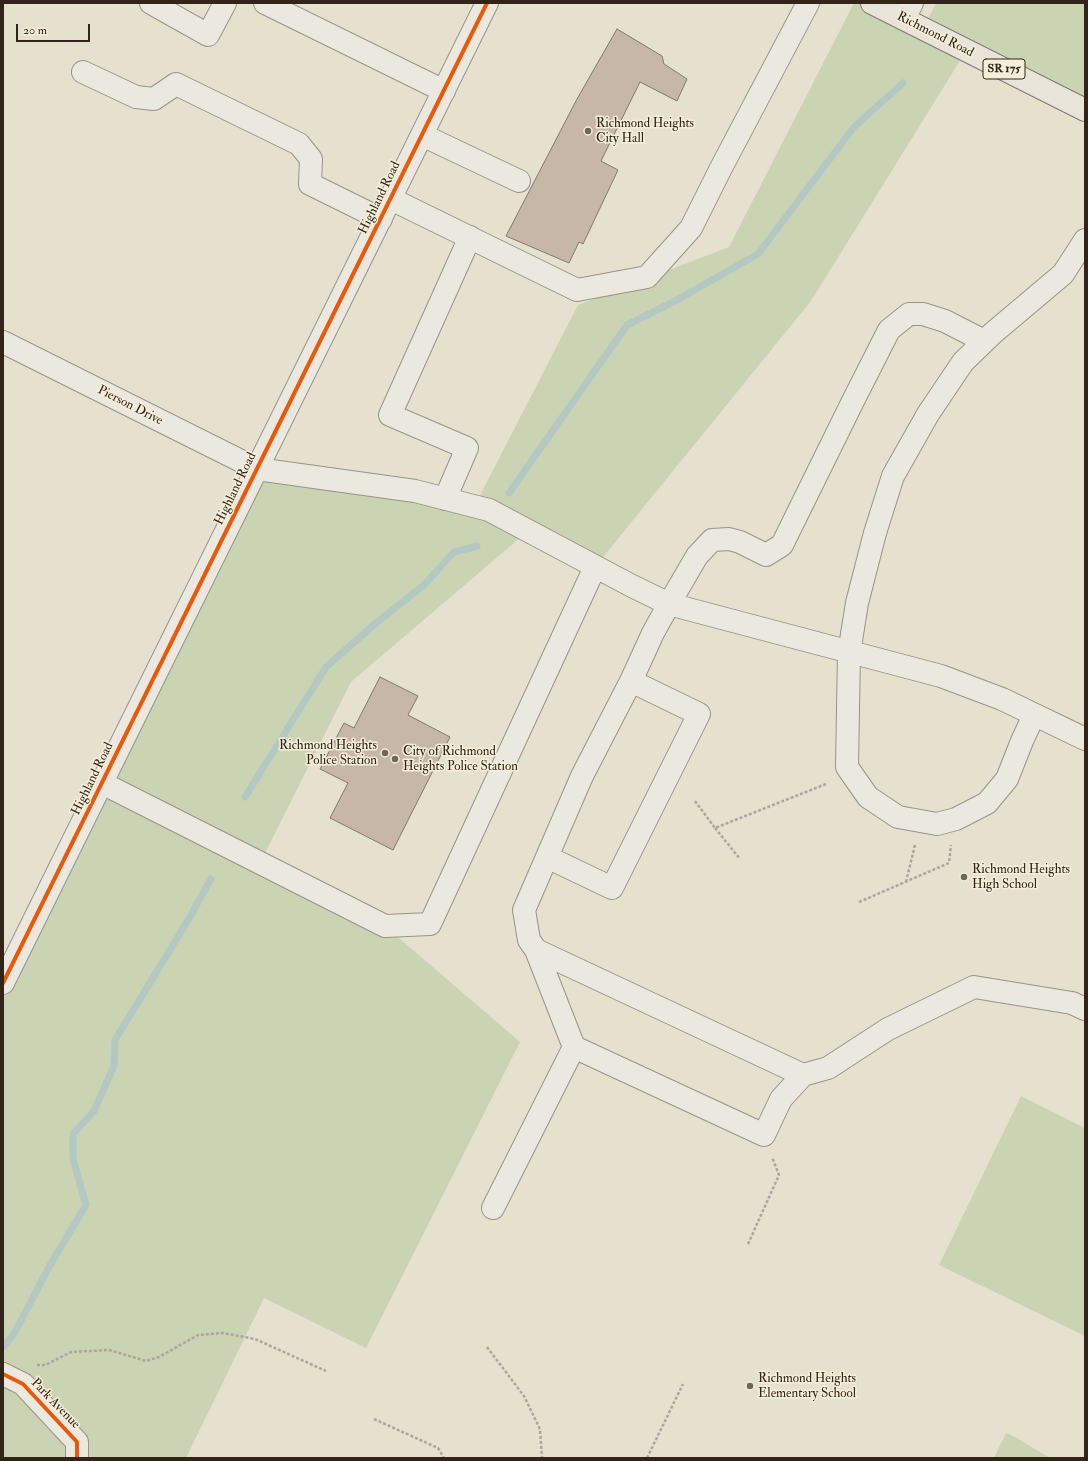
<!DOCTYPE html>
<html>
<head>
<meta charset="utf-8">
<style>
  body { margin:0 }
  #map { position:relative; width:1088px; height:1461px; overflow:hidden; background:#e6e1cf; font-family:"IM FELL Double Pica",serif }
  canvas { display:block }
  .frame { position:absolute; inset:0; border:4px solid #312418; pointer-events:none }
  .scale { position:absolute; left:16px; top:24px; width:74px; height:18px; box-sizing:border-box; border:2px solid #312418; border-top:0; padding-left:5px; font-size:12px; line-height:14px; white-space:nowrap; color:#312418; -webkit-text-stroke:3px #f5efd9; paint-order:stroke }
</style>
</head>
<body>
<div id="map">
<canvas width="1088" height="1461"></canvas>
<div class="frame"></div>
<div class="scale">20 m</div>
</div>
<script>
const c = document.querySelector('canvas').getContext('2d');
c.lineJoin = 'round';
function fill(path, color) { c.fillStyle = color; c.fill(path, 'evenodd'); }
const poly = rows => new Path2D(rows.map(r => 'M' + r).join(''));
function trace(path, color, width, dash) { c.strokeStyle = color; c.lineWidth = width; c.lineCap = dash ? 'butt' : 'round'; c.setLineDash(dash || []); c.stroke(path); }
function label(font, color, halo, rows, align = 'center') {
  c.font = font + ' "IM FELL Double Pica",serif'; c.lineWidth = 3; c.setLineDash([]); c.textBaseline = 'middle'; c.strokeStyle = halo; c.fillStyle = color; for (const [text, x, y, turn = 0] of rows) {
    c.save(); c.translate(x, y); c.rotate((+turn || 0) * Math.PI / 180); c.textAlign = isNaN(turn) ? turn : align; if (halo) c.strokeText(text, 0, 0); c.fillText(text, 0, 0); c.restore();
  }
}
fill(poly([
  [854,3,872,3,923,29,936,3,1085,3,1085,110,966,51,811,301,595,567,528,531,351,682,260,863,385,926,520,1042,366,1348,264,1298,186,1458,3,1458,3,983,257,469,474,507,578,305,729,247],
  [1021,1096,1085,1128,1085,1336,939,1265],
  [1006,1433,1015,1437,1050,1458,994,1458]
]), '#cad3b2');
trace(poly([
  [509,493,627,325,675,301,758,254,854,127,903,83],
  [245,797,326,667,376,623,424,585,454,552,477,546],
  [3,1347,14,1334,50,1265,86,1205,73,1159,73,1134,94,1111,114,1066,115,1040,187,922,211,879]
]), '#b4c8c3', 7);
const building = poly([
  [617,29,662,56,664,64,687,79,677,101,640,82,601,161,618,170,583,244,579,242,569,263,506,236,577,99,617,29],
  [380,677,418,696,408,715,450,737,393,850,330,818,348,783,320,769,344,723,354,728,380,677]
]);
fill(building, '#c7b7a9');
trace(building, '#7e796f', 1);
const minor = poly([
  [151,3,208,35,225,3],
  [265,3,444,91],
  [904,19,912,3],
  [83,72,136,97,154,99,176,84,299,144,311,159,310,184,381,219],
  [422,135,519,181],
  [391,199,577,290,647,277,691,228,721,168,808,3],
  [984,341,945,321,923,314,909,314,889,330,853,401,782,545,766,555,740,542,729,539,712,540,697,556,669,604,941,676,1002,699,1085,739],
  [3,342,257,469,415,491,489,510,632,586,669,604,653,633,631,681,582,776,524,910,529,940,536,950,803,1075],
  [445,499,467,448,390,415,470,237],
  [1034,715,1022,741,1007,779,987,803,956,819,937,824,898,817,868,797,847,767,849,653,857,603,875,533,893,476,928,414,963,362,993,333,1063,274,1085,240],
  [102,783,385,926,430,924,595,567],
  [547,857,612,888,699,714,631,681],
  [536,950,574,1047],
  [3,983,487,3],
  [493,1208,574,1047,764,1135,781,1099,803,1075,828,1068,888,1029,974,987,1072,1003,1085,1009],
  [3,1374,23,1384,77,1442,77,1458]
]);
const major = poly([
  [872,3,1085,110]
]);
trace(minor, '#979388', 24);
trace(major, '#7e796f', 24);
trace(poly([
  [695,801,715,828,826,784],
  [715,828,740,859],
  [906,882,915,845],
  [859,902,949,863,951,845],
  [748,1244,779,1175,772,1157],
  [487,1347,524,1396,540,1429,542,1458],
  [37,1365,45,1365,71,1352,109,1350,146,1361,159,1357,198,1335,223,1333,255,1339,326,1371],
  [374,1419,438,1448,444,1458],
  [647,1458,683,1384]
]), '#a9a69e', 2.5, [3, 2]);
trace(minor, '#ebe9df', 22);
trace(major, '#e8e4da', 22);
trace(poly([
  [3,983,487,3],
  [3,1374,23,1384,77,1442,77,1458]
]), '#e8590c', 4);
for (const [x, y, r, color] of [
  [588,131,4,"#706658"],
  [385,753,4,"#706658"],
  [395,759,4,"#706658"],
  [964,877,4,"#706658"],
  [750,1386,4,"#706658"]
]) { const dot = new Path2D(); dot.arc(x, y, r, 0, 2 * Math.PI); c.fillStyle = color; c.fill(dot); trace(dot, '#f5efd9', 1.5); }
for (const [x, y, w] of [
  [1004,69,42]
]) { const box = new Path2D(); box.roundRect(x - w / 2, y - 10, w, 20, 3); c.fillStyle = '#f5efd9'; c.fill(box); trace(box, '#312418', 1); }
label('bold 12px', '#312418', null, [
  ["SR 175",1004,69]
]);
label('13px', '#312418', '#f5efd9', [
  ["Richmond Road",935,35,27],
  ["Highland Road",380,198,-64],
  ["Pierson Drive",130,406,27],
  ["Highland Road",236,489,-64],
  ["Highland Road",93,779,-64],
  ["Park Avenue",55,1404,46]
]);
label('13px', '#312418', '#f5efd9', [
  ["Richmond Heights",596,124],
  ["City Hall",596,139],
  ["Richmond Heights",377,746,"right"],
  ["Police Station",377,761,"right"],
  ["City of Richmond",403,752],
  ["Heights Police Station",403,767],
  ["Richmond Heights",972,870],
  ["High School",972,885],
  ["Richmond Heights",758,1379],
  ["Elementary School",758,1394]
], 'left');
</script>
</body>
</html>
